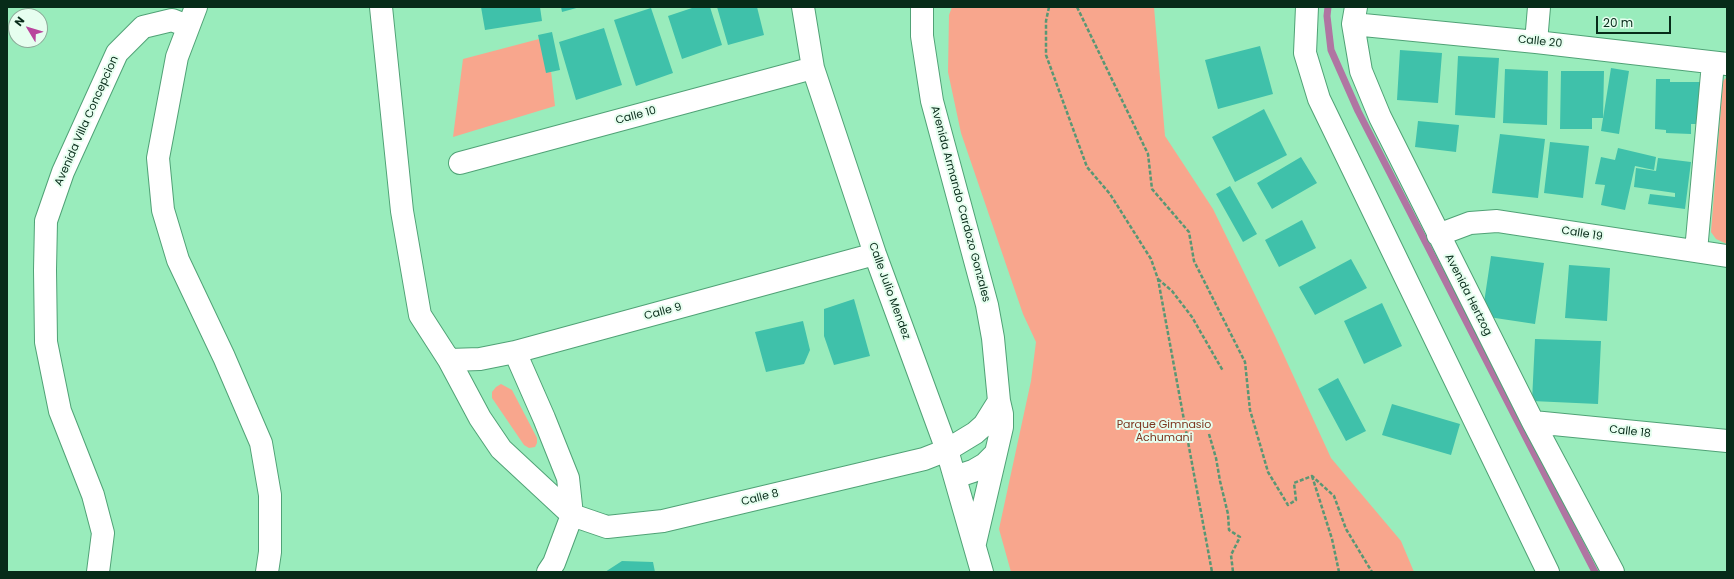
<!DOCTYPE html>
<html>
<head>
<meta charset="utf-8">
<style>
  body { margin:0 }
  #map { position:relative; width:1734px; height:579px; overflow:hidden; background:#99ecbc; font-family:Poppins,sans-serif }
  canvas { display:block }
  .frame { position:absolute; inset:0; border:8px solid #072b19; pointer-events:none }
  .north { position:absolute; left:8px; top:8px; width:40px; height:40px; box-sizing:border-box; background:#e6feef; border:1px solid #8daa99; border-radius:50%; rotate:308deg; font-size:11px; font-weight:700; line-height:16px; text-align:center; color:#072b19 }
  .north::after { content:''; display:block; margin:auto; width:14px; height:18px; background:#b9459d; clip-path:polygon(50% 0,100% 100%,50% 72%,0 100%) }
  .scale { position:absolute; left:1596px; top:16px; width:75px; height:18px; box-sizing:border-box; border:2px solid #072b19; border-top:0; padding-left:5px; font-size:12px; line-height:14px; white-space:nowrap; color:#072b19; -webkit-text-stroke:3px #e6feef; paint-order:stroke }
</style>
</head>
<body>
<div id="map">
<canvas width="1734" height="579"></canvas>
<div class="frame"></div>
<div class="north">N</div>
<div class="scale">20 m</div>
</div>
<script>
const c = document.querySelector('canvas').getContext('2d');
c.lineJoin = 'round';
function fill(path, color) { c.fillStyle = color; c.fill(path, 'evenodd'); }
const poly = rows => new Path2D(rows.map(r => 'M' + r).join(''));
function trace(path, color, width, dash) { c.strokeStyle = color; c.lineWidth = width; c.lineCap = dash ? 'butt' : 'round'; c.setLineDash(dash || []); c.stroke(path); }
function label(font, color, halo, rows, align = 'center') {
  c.font = font + ' Poppins,sans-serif'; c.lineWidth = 4; c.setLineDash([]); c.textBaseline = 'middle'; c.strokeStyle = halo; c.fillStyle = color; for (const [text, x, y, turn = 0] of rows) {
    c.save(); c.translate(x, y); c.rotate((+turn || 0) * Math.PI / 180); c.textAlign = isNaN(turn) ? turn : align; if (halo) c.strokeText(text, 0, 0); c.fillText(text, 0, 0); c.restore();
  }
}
fill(poly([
  [952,7,1154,7,1165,136,1213,209,1276,338,1331,458,1401,541,1414,572,1011,572,999,529,1031,381,1036,342,1023,314,961,133,948,72,949,15],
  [539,39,551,71,555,106,453,137,463,59],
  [1727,77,1727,244,1716,239,1711,232,1723,81],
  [501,384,512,390,537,438,537,443,535,447,529,448,524,445,492,398,492,392,496,387]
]), '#f8a68d');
trace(poly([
  [1328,7,1327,16,1331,50,1358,111,1595,572]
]), '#b075a2', 7);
fill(poly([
  [481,7,540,7,542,21,485,30],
  [561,7,580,7,562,12],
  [695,7,710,7,722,45,682,59,668,16],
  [717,7,757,7,764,35,728,45],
  [651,8,673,73,636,86,614,20],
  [604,28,622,85,576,100,559,42],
  [552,32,560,70,546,73,538,35],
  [1260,46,1273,94,1218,109,1205,60],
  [1400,50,1442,53,1438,103,1397,100],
  [1458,56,1499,58,1495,118,1455,115],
  [1611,68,1629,71,1619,134,1601,131],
  [1505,69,1548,71,1547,125,1503,123],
  [1561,71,1604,71,1603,118,1592,118,1592,129,1560,129],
  [1656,79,1670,79,1670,82,1700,82,1699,124,1691,124,1691,134,1666,133,1666,130,1655,129],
  [1264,109,1287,155,1235,182,1212,137],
  [1418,121,1459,125,1456,152,1415,147],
  [1500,134,1545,139,1538,198,1492,193],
  [1550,142,1589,146,1583,198,1544,193],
  [1618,148,1656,157,1654,170,1635,166,1625,210,1601,205,1605,185,1595,184,1601,157,1615,160],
  [1301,157,1317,183,1272,209,1257,183],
  [1658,158,1691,162,1685,209,1648,204,1650,194,1675,197,1675,193,1634,187,1636,168,1656,171],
  [1230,186,1257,234,1243,242,1216,194],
  [1302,220,1316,248,1279,267,1265,240],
  [1491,256,1544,263,1535,324,1482,316],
  [1351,259,1367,288,1315,315,1299,287],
  [1569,265,1610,268,1607,321,1565,318],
  [854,299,870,356,834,365,824,336,824,309],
  [1382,303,1402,346,1364,364,1344,321],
  [803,321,810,350,804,364,766,372,755,332],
  [1535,339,1601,341,1598,404,1532,401],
  [1338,378,1366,431,1346,441,1318,389],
  [1392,404,1460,424,1451,455,1382,435],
  [622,561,653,562,655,572,605,572]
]), '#3fc1aa');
const minor = poly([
  [196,7,177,57,158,158,163,210,178,260,224,357,261,443,270,495,270,552,267,572],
  [381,7,402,211,420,315,449,360,480,418,501,449,572,515,607,527,663,521,924,459,947,450,975,433,984,425,999,401],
  [803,7,813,68,875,254,947,450,982,572],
  [922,7,922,36,932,101,987,305,993,338,999,401,1002,414,1002,427,996,453,985,464,973,471,955,477],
  [1307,7,1305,53,1319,99,1548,572],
  [1356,7,1353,24,1361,71,1380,117,1533,422,1613,572],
  [1353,24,1536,42,1727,64],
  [1536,42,1539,7],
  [460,163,813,68],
  [1438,235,1470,223,1497,221,1727,256],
  [1696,251,1713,63],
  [515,352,544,418,568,478,572,515,554,563,548,572],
  [449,360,480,359,515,352,875,254],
  [1533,422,1727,441],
  [975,543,996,453],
  [98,572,103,533,93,495,60,411,46,342,45,270,46,221,63,172,117,53,143,27,172,20,187,26]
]);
trace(minor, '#50a276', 24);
trace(poly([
  [1049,7,1046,21,1046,55,1087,167,1110,194,1151,259,1158,279,1212,572],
  [1077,7,1148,154,1152,189,1189,232,1194,261,1245,362,1250,410,1268,472,1288,505,1296,500,1294,483,1312,476,1334,496,1346,529,1372,572],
  [1158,279,1172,291,1192,317,1223,371],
  [1209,434,1216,458,1220,481,1228,514,1229,530,1240,537,1231,555,1233,572],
  [1312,476,1332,539,1339,572]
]), '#599774', 2.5, [4, 2]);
trace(minor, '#fff', 22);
label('11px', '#072b19', '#e6feef', [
  ["Calle 20",1540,42,6],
  ["Calle 10",636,116,-15],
  ["Avenida Villa Concepcion",87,121,-66],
  ["Avenida Armando Cardozo Gonzales",960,204,75],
  ["Calle 19",1582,234,9],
  ["Calle Julio Mendez",889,291,70],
  ["Avenida Hertzog",1468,295,63],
  ["Calle 9",663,312,-15],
  ["Calle 18",1630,432,6],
  ["Calle 8",760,498,-14]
]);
label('11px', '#7d351e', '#e6feef', [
  ["Parque Gimnasio",1164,425],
  ["Achumani",1164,438]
]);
</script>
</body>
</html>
